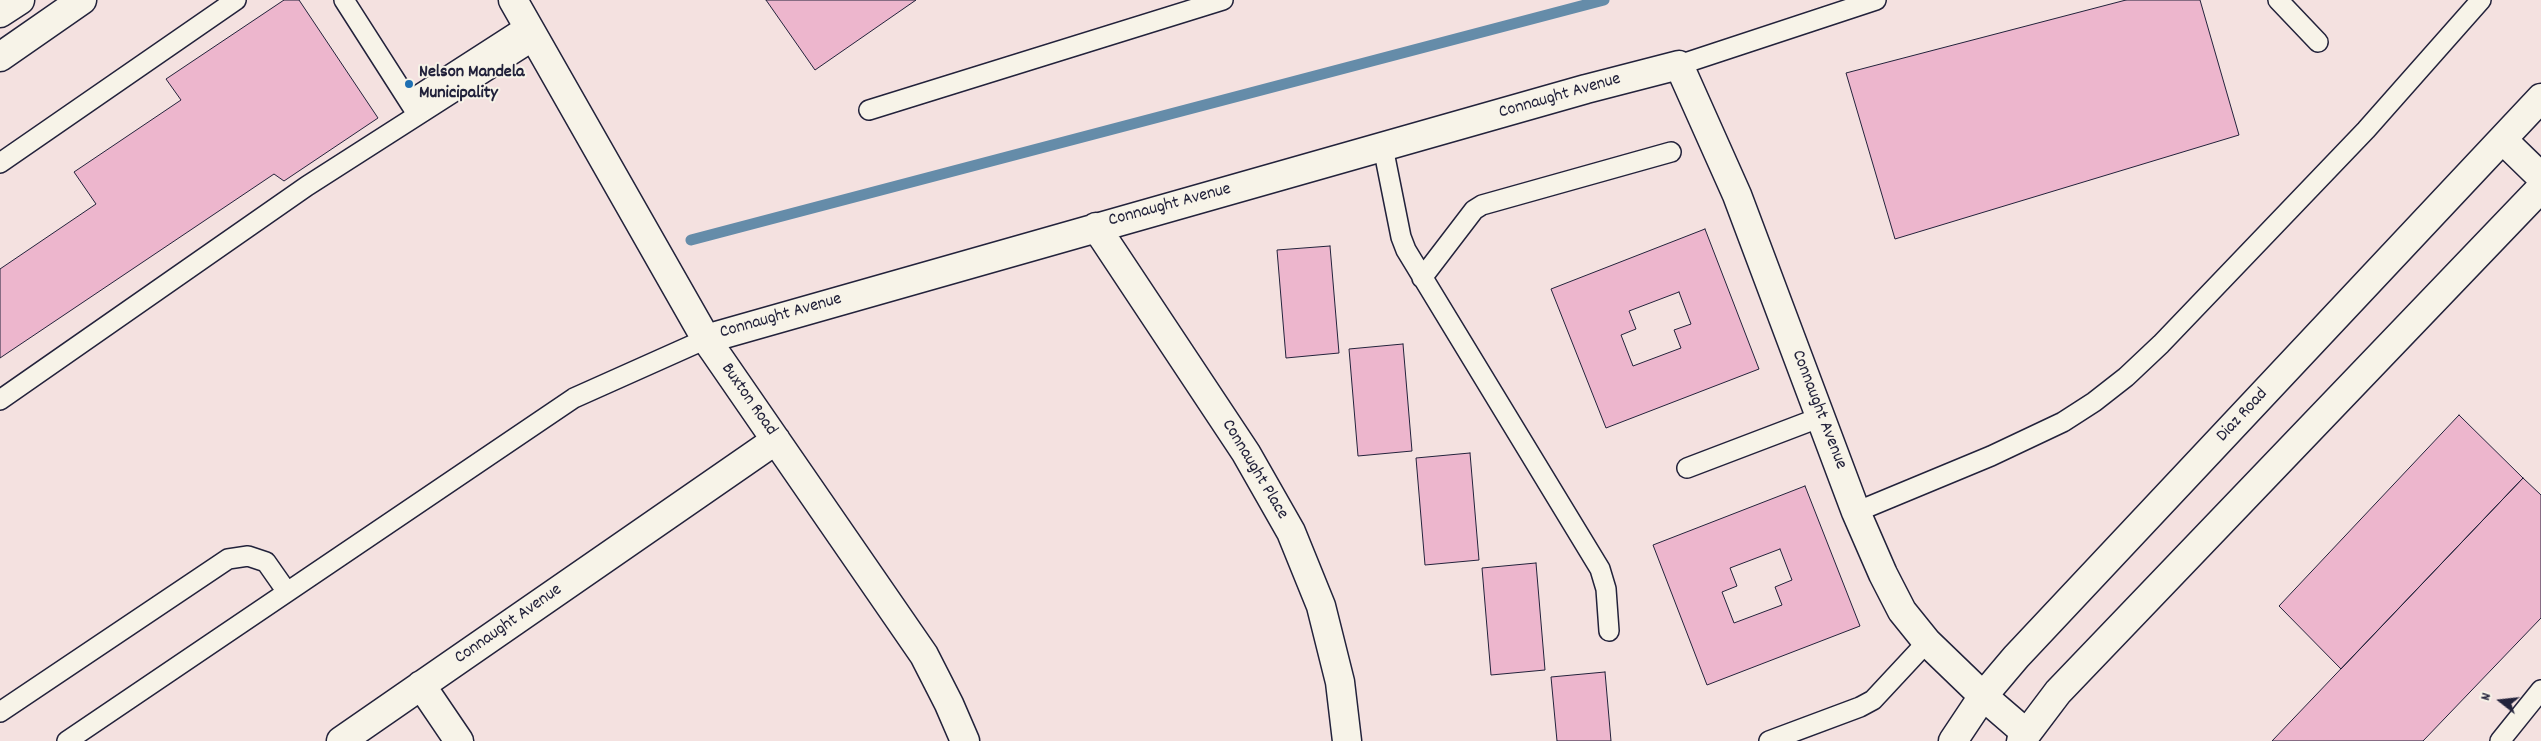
<!DOCTYPE html>
<html>
<head>
<meta charset="utf-8">
<style>
  body { margin:0 }
  #map { position:relative; width:2541px; height:741px; overflow:hidden; background:#f4e1e0; font-family:Dekko,sans-serif }
  canvas { display:block }
  .north { position:absolute; left:2476px; top:676px; width:50px; height:50px; -webkit-text-stroke:4px #f7f3e8; paint-order:stroke; rotate:286deg; font-size:14px; font-weight:700; line-height:20px; text-align:center; color:#22223b }
  .north::after { content:''; display:block; margin:auto; width:18px; height:22px; background:#22223b; clip-path:polygon(50% 0,100% 100%,50% 72%,0 100%) }
</style>
</head>
<body>
<div id="map">
<canvas width="2541" height="741"></canvas>
<div class="north">N</div>
</div>
<script>
const c = document.querySelector('canvas').getContext('2d');
c.lineJoin = 'round';
const poly = rows => new Path2D(rows.map(r => 'M' + r).join(''));
function trace(path, color, width, dash) { c.strokeStyle = color; c.lineWidth = width; c.lineCap = dash ? 'butt' : 'round'; c.setLineDash(dash || []); c.stroke(path); }
function fill(path, color) { c.fillStyle = color; c.fill(path, 'evenodd'); }
function label(font, color, halo, rows, align = 'center') {
  c.font = font + ' Dekko,sans-serif'; c.lineWidth = 4; c.setLineDash([]); c.textBaseline = 'middle'; c.strokeStyle = halo; c.fillStyle = color; for (const [text, x, y, turn = 0] of rows) {
    c.save(); c.translate(x, y); c.rotate((+turn || 0) * Math.PI / 180); c.textAlign = isNaN(turn) ? turn : align; if (halo) c.strokeText(text, 0, 0); c.fillText(text, 0, 0); c.restore();
  }
}
trace(poly([
  [691,240,1604,0]
]), '#658ca9', 11);
const building = poly([
  [284,0,299,0,378,118,284,181,274,174,0,358,0,269,96,204,74,172,181,100,166,79,284,0],
  [766,0,916,0,815,70,766,0],
  [2126,0,2200,0,2239,135,1895,239,1846,73,2126,0],
  [1705,229,1759,369,1606,428,1551,289,1705,229],
  [1679,292,1691,324,1674,330,1681,348,1633,366,1621,335,1636,329,1629,311,1679,292],
  [1330,246,1339,353,1286,358,1277,250,1330,246],
  [1403,344,1412,451,1358,456,1349,349,1403,344],
  [2459,415,2523,478,2341,669,2279,606,2459,415],
  [1470,453,1479,560,1425,565,1416,458,1470,453],
  [2523,478,2541,495,2541,618,2423,741,2272,741,2523,478],
  [1805,486,1860,626,1707,685,1653,545,1805,486],
  [1780,549,1792,580,1775,587,1782,605,1734,623,1722,592,1737,586,1730,568,1780,549],
  [1536,563,1545,670,1491,675,1482,568,1536,563],
  [1605,672,1611,741,1557,741,1551,677,1605,672]
]);
fill(building, '#edb6cd');
trace(building, '#22223b', 1);
const service = poly([
  [344,0,415,111],
  [2278,0,2318,42],
  [1679,65,1876,0],
  [409,101,527,25],
  [869,110,1223,0],
  [1383,147,1401,237,1406,250,1600,569,1606,589,1609,631],
  [0,163,236,0],
  [1422,278,1474,210,1482,205,1671,152],
  [0,400,307,186,535,40],
  [1687,468,1821,417],
  [1856,512,1991,456,2063,422,2094,402,2126,377,2161,344,2366,130,2481,0],
  [0,712,228,559,248,556,266,562,287,592],
  [67,741,574,398,706,339],
  [1769,741,1860,707,1873,700,1927,642],
  [2500,741,2541,690]
]);
const minor = poly([
  [513,0,706,339,924,655,949,704,965,741],
  [2503,140,2541,177],
  [1096,227,1246,453,1291,532,1321,606,1340,682,1347,741],
  [706,339,1586,89,1679,65,1737,195,1856,512,1883,574,1902,611,1927,642,1983,696,2026,733],
  [421,685,459,741],
  [341,741,776,440]
]);
const tertiary = poly([
  [1953,741,1983,696,2016,657,2541,98],
  [2021,741,2058,692,2541,188]
]);
const secondary = poly([
  [0,13,20,0],
  [0,57,82,0]
]);
trace(service, '#22223b', 22);
trace(minor, '#22223b', 31);
trace(tertiary, '#22223b', 31);
trace(secondary, '#22223b', 31);
trace(service, '#f7f3e8', 19);
trace(minor, '#f7f3e8', 28);
trace(tertiary, '#f7f3e8', 28);
trace(secondary, '#f7f3e8', 28);
for (const [x, y, r, color] of [
  [409,84,5,"#1f6fb2"]
]) { const dot = new Path2D(); dot.arc(x, y, r, 0, 2 * Math.PI); c.fillStyle = color; c.fill(dot); trace(dot, '#f7f3e8', 2); }
label('bold 18px', '#22223b', '#f7f3e8', [
  ["Nelson Mandela",419,74],
  ["Municipality",419,95]
], 'left');
label('18px', '#22223b', '#f7f3e8', [
  ["Connaught Avenue",1560,97,-16],
  ["Connaught Avenue",1170,206,-15],
  ["Connaught Avenue",781,317,-16],
  ["Buxton Road",748,400,55],
  ["Connaught Avenue",1818,410,69],
  ["Diaz Road",2243,416,-47],
  ["Connaught Place",1254,470,59],
  ["Connaught Avenue",509,625,-35]
]);
</script>
</body>
</html>
